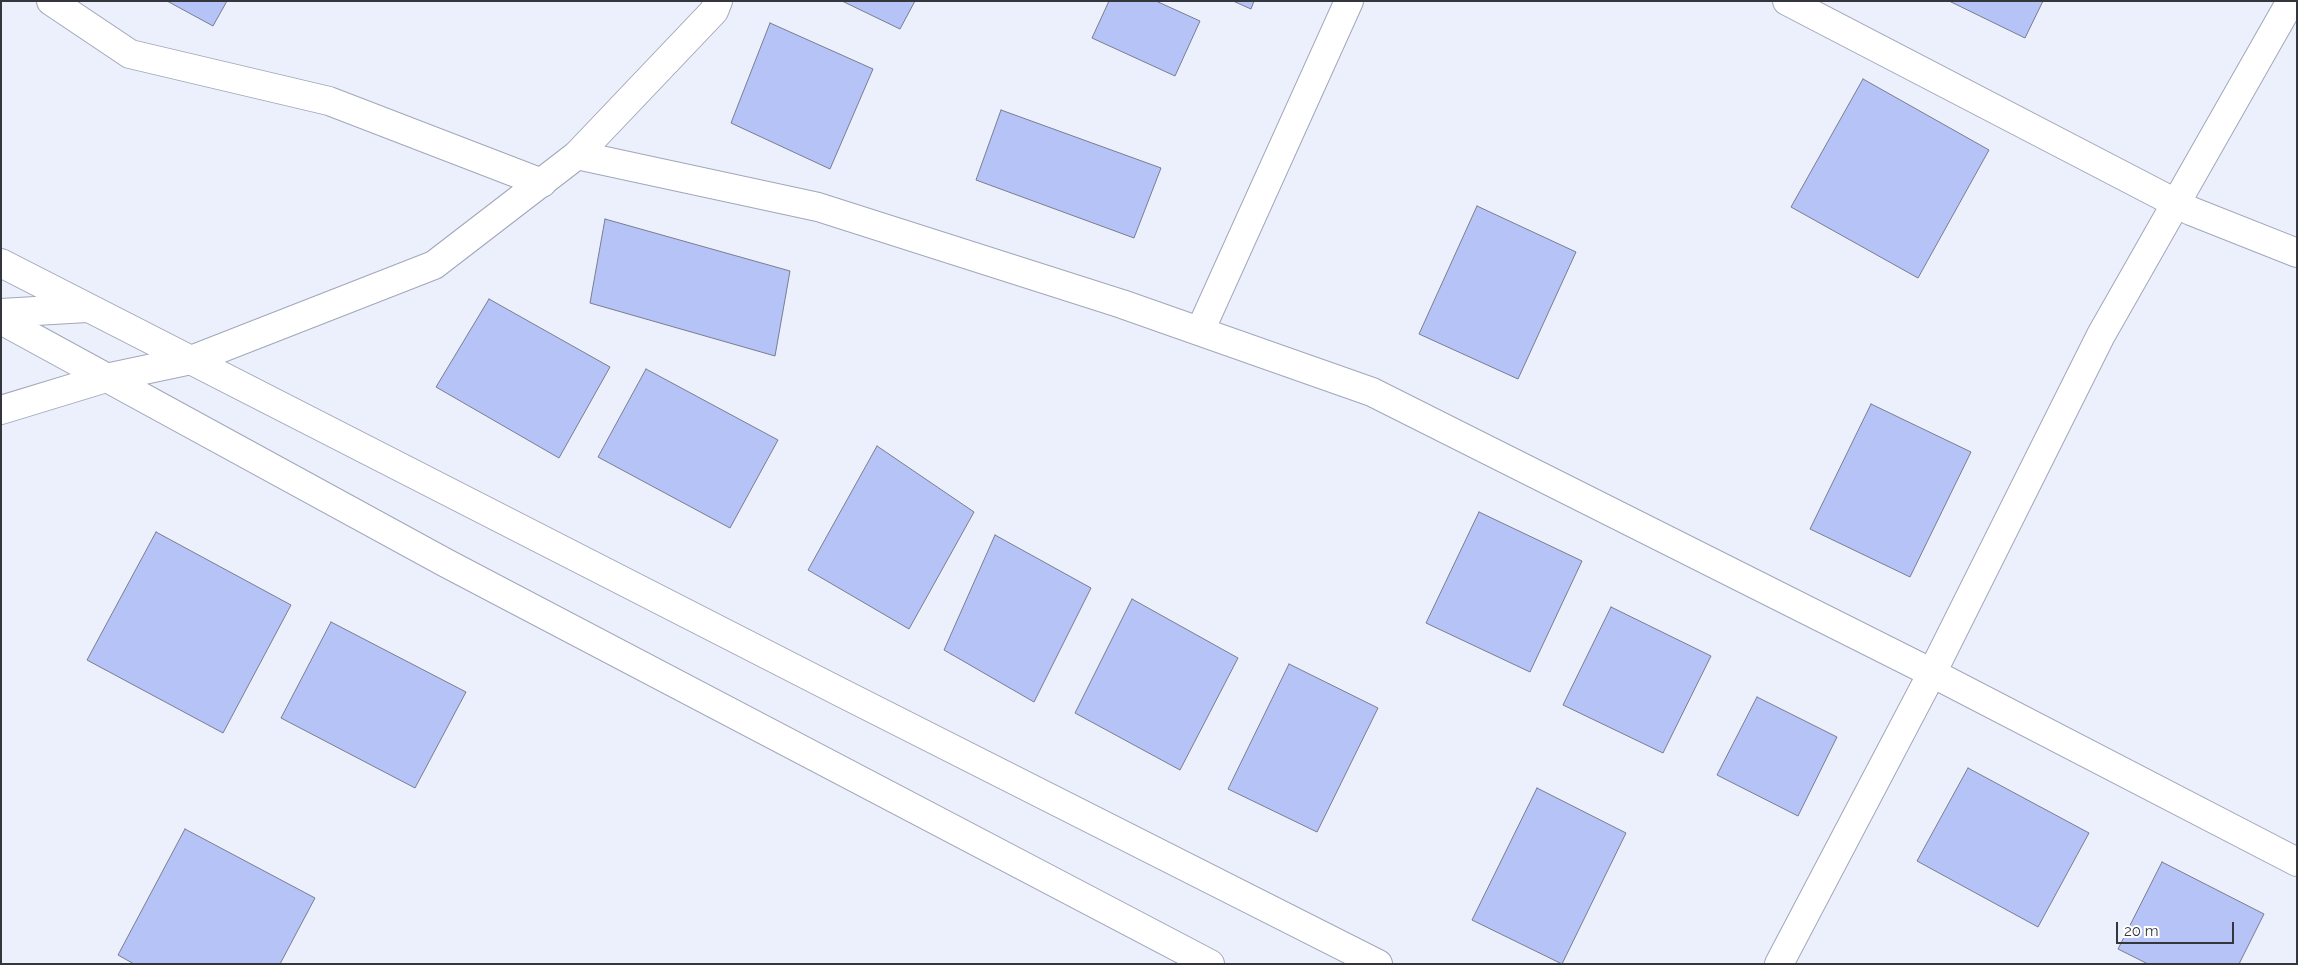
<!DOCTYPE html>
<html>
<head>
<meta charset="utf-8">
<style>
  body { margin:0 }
  #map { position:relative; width:2298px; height:965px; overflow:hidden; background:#ecf0fc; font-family:Raleway,sans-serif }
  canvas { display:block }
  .frame { position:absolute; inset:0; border:2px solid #34363e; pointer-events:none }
  .scale { position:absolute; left:2116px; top:922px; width:118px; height:22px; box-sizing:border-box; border:2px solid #34363e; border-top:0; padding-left:6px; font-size:15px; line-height:18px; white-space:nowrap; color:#34363e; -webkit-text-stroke:4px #fff; paint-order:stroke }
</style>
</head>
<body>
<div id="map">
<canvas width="2298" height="965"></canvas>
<div class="frame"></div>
<div class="scale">20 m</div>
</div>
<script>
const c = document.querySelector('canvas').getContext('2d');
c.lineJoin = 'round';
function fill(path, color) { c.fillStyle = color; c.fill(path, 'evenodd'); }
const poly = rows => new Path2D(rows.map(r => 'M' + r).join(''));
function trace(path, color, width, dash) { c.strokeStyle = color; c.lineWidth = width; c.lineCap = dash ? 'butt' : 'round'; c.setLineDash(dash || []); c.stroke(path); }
const building = poly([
  [167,1,227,1,213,26,167,1],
  [842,1,915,1,900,29,842,1],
  [1109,1,1156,1,1200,21,1175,76,1092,38,1109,1],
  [1233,1,1254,1,1251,9,1233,1],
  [1949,1,2043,1,2025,38,1949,1],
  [770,23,873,69,830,169,731,123,770,23],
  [1863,79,1989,150,1918,278,1791,207,1863,79],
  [1001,110,1161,168,1134,238,976,180,1001,110],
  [1477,206,1576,252,1518,379,1419,334,1477,206],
  [605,219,790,271,775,356,590,303,605,219],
  [489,299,610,367,559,458,436,387,489,299],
  [646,369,778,440,730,528,598,457,646,369],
  [1871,404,1971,452,1910,577,1810,529,1871,404],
  [877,446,974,512,909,629,808,570,877,446],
  [1479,512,1582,561,1530,672,1426,623,1479,512],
  [156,532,291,605,223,733,87,660,156,532],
  [995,535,1091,588,1034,702,944,650,995,535],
  [1132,599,1238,658,1180,770,1075,713,1132,599],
  [1611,607,1711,656,1663,753,1563,705,1611,607],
  [331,622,466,692,415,788,281,718,331,622],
  [1289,664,1378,708,1317,832,1228,789,1289,664],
  [1757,697,1837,737,1798,816,1717,775,1757,697],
  [1968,768,2089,833,2038,927,1917,861,1968,768],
  [1537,788,1626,833,1562,964,1472,920,1537,788],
  [185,829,315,898,280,964,134,964,118,955,185,829],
  [2162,862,2264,914,2239,964,2148,964,2118,949,2162,862]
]);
fill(building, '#b5c3f6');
trace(building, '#787d90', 1);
const street = poly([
  [51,1,130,54,329,101,542,183],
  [1787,1,2191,211,2297,253],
  [577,155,818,207,1122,304,1372,392,1932,673,2297,862],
  [1200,331,1349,1]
]);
const secondary = poly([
  [1,263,840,692,1378,964],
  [1,313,87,308],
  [1,320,446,563,1210,964],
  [1,410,106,378,191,360,434,265,577,155,714,11,718,1],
  [1779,964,1932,673,2101,335,2291,1]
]);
trace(street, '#a1a7ba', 30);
trace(secondary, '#a1a7ba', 30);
trace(street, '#fff', 28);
trace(secondary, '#fff', 28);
</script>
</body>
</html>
